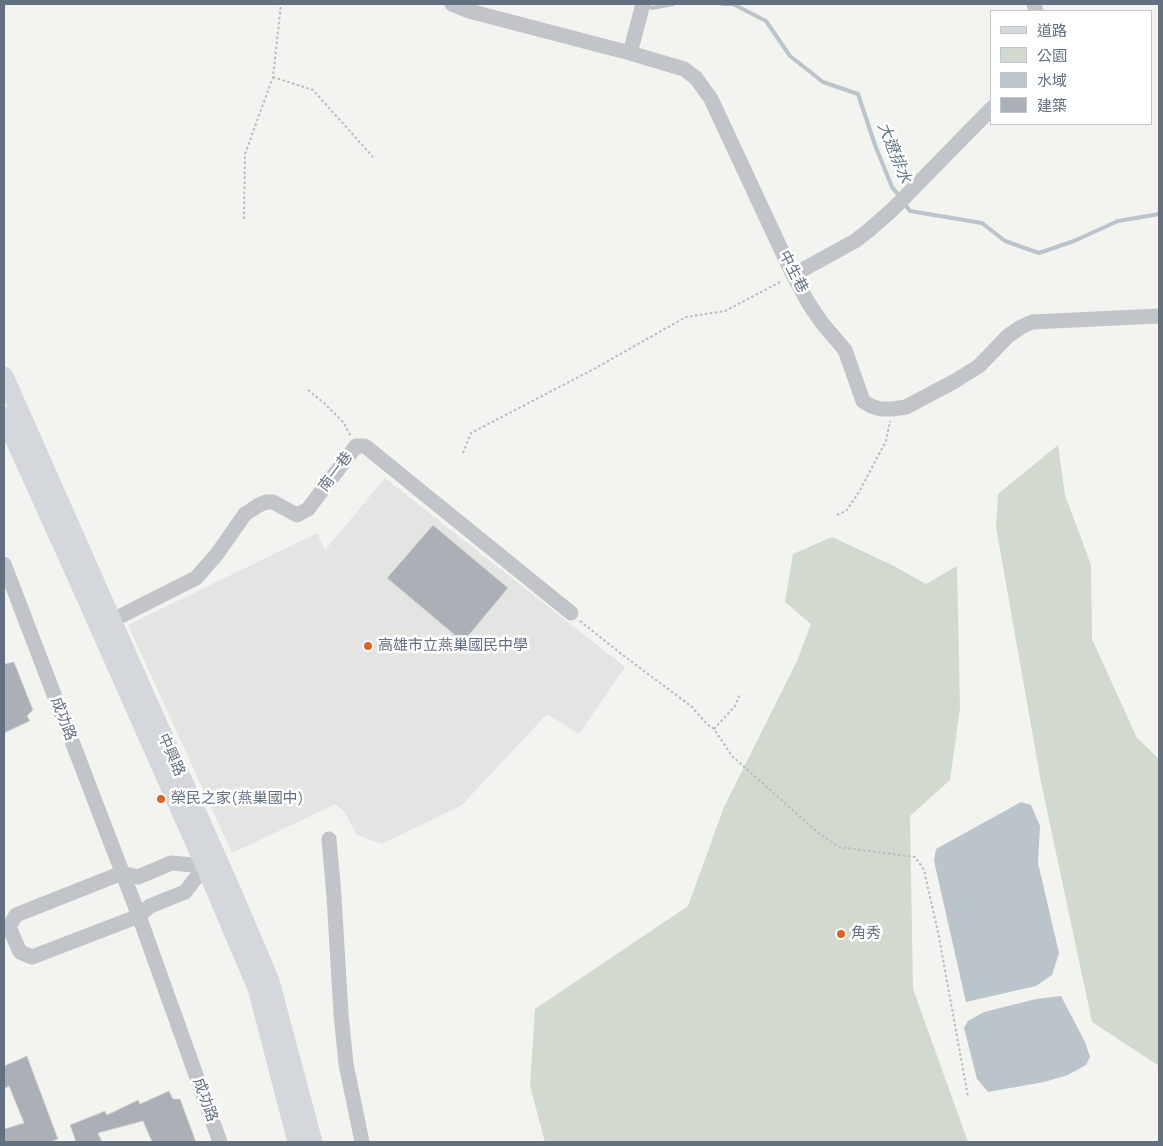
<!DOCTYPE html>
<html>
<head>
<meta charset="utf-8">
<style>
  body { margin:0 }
  #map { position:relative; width:1163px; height:1146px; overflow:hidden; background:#f3f4ef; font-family:Manrope,"Noto Sans TC",sans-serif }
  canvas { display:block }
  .frame { position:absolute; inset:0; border:5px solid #637080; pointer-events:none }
  .legend { position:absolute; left:990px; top:10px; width:162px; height:115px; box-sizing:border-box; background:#fff; border:1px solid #c1c6cc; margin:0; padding:6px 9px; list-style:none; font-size:15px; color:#637080 }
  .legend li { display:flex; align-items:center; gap:10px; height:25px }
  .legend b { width:25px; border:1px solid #c1c6cc }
</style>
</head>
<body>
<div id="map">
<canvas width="1163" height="1146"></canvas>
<div class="frame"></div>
<ul class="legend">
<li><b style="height:6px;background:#d4d7dc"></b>道路</li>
<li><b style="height:14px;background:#d2d9cf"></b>公園</li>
<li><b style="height:14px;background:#bac4ca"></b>水域</li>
<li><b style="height:14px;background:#aab0b5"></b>建築</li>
</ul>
</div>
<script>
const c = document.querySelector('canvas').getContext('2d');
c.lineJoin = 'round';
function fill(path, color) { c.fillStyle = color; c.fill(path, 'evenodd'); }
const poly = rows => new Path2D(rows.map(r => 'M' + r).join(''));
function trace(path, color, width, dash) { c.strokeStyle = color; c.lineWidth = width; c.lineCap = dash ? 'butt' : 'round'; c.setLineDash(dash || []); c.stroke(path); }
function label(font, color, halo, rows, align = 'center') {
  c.font = font + ' Manrope,"Noto Sans TC",sans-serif'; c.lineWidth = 5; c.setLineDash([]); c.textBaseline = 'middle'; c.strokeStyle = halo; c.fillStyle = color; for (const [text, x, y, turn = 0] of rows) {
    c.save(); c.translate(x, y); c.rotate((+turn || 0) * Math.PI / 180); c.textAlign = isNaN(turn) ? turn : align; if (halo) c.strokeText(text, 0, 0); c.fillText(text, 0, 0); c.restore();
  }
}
fill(poly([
  [385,478,625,667,579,734,547,714,462,805,382,844,357,835,345,813,336,804,232,853,128,625,317,533,325,550]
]), '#e4e5e3');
fill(poly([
  [1058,445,1065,495,1091,565,1092,639,1137,738,1159,759,1159,1066,1092,1022,1041,782,996,527,998,494],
  [832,537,894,566,926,584,957,566,960,708,950,780,910,816,913,989,968,1142,545,1142,530,1086,535,1009,688,906,724,807,797,661,811,624,785,602,793,554]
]), '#d2d9cf');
fill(poly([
  [1021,802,1031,805,1040,826,1038,863,1059,953,1052,975,1036,986,966,1002,934,861,936,849],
  [1061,996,1085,1042,1090,1057,1086,1065,1068,1075,1044,1082,988,1092,977,1079,964,1028,968,1021,984,1012,1036,999]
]), '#bac4ca');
trace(poly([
  [722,4,733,4,766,21,790,56,823,82,858,94,875,145,892,187,900,197],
  [646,5,652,8,673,4],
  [904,203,910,211,982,223,1005,241,1039,253,1074,241,1118,221,1159,214]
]), '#bac4ca', 4);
const building = poly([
  [433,525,508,588,463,642,387,578,433,525],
  [14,662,33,710,27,716,30,721,4,733,4,664,14,662],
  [27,1056,58,1139,50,1142,4,1142,4,1129,24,1123,9,1086,4,1089,4,1066,27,1056],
  [169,1091,173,1099,180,1099,196,1142,152,1142,143,1121,98,1133,102,1142,76,1142,70,1125,105,1111,107,1115,138,1100,140,1104,169,1091]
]);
fill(building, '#aab0b5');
trace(building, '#d5d5d2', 1);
trace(poly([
  [273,77,313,90,373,157],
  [244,219,245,154,273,77,281,4],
  [308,390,324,403,344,423,350,435],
  [463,453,471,433,592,370,686,317,725,311,782,281],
  [837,515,846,511,859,492,886,441,890,421],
  [580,621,624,656,691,706,707,724,714,729,732,756,816,831,839,847,915,857,924,870,939,937,968,1097],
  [714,729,735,706,740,694]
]), '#b9bbbd', 2, [2.5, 2.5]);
trace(poly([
  [452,4,469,11,630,53,684,69,696,78,711,99,793,275,809,304,822,323,845,350,863,401,871,406,880,409,893,409,906,407,955,381,979,366,1008,336,1021,327,1032,322,1159,316],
  [1034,4,1036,11],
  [630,53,643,4],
  [793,275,855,241,868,231,892,210,992,108],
  [4,564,139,916,220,1142],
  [103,625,196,578,217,554,245,514,259,505,266,502,273,502,297,515,308,509,356,446,365,446,571,613],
  [329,839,334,896,341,1014,346,1064,362,1142],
  [205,866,185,892,150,906,139,916,32,957,20,952,9,927,16,915,122,873,138,877,171,863,205,866,213,863]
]), '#c1c4c8', 15);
trace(poly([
  [4,376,234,896,270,981,313,1142],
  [4,416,84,593,205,866,257,988,297,1142]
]), '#d4d7dc', 19);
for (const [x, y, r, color] of [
  [368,646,5,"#e06124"],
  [161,799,5,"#e06124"],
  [841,934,5,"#e06124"]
]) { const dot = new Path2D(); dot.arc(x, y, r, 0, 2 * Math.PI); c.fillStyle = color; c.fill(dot); trace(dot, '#fff', 2); }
label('15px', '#637080', '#fff', [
  ["中生巷",793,272,63],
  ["南一巷",336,472,-53],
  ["成功路",63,719,69],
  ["中興路",171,755,66],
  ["成功路",205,1100,70]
]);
label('15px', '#637080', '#fff', [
  ["高雄市立燕巢國民中學",378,646],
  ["榮民之家(燕巢國中)",171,799],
  ["角秀",851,934]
], 'left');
label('italic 16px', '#637985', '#fff', [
  ["大遼排水",894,153,68]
]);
</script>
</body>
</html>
